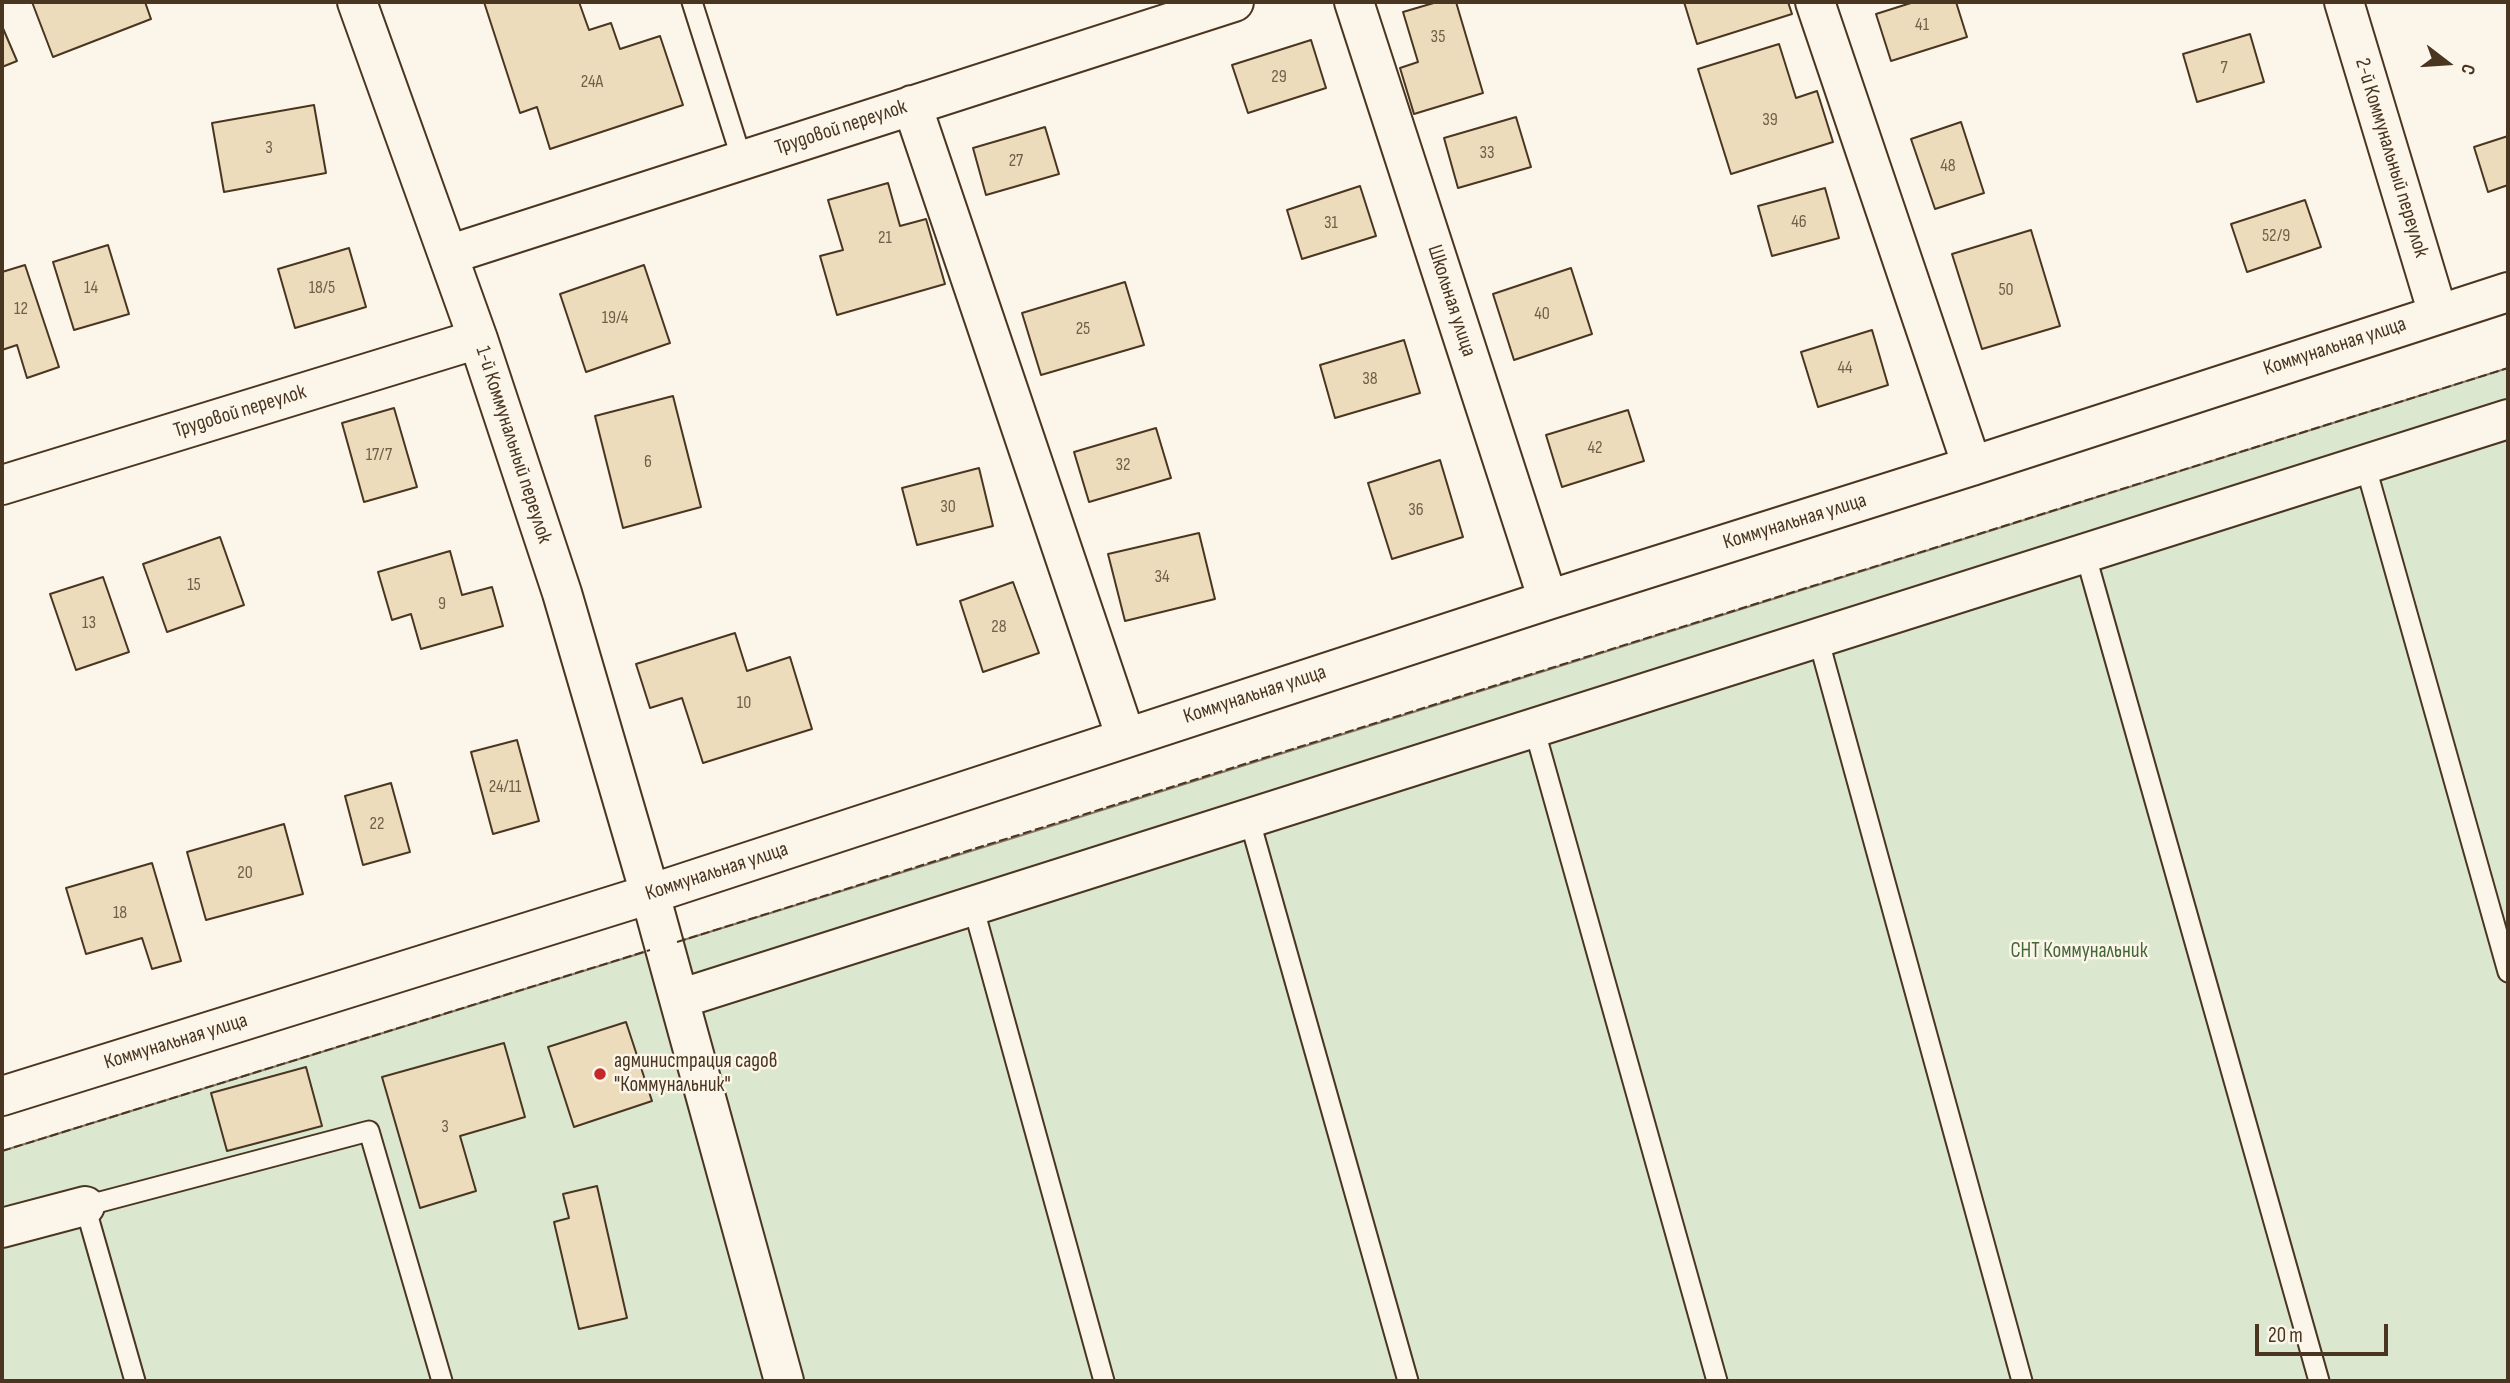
<!DOCTYPE html>
<html>
<head>
<meta charset="utf-8">
<style>
  body { margin:0 }
  #map { position:relative; width:2510px; height:1383px; overflow:hidden; background:#fbf6e9; font-family:"Sofia Sans Condensed",sans-serif }
  canvas { display:block }
  .frame { position:absolute; inset:0; border:4px solid #4a3520; pointer-events:none }
  .north { position:absolute; left:2412px; top:28px; width:70px; height:70px; -webkit-text-stroke:5px #fbf6e9; paint-order:stroke; rotate:107deg; font-size:19px; font-weight:700; line-height:28px; text-align:center; color:#4a3520 }
  .north::after { content:''; display:block; margin:auto; width:24px; height:32px; background:#4a3520; clip-path:polygon(50% 0,100% 100%,50% 72%,0 100%) }
  .scale { position:absolute; left:2255px; top:1324px; width:133px; height:32px; box-sizing:border-box; border:4px solid #4a3520; border-top:0; padding-left:9px; font-size:21px; line-height:24px; white-space:nowrap; color:#4a3520; -webkit-text-stroke:5px #fbf6e9; paint-order:stroke }
</style>
</head>
<body>
<div id="map">
<canvas width="2510" height="1383"></canvas>
<div class="frame"></div>
<div class="north">С</div>
<div class="scale">20 m</div>
</div>
<script>
const c = document.querySelector('canvas').getContext('2d');
c.lineJoin = 'round';
function fill(path, color) { c.fillStyle = color; c.fill(path, 'evenodd'); }
const poly = rows => new Path2D(rows.map(r => 'M' + r).join(''));
function trace(path, color, width, dash) { c.strokeStyle = color; c.lineWidth = width; c.lineCap = dash ? 'butt' : 'round'; c.setLineDash(dash || []); c.stroke(path); }
function label(font, color, halo, rows, align = 'center') {
  c.font = font + ' "Sofia Sans Condensed",sans-serif'; c.lineWidth = 5; c.setLineDash([]); c.textBaseline = 'middle'; c.strokeStyle = halo; c.fillStyle = color; for (const [text, x, y, turn = 0] of rows) {
    c.save(); c.translate(x, y); c.rotate((+turn || 0) * Math.PI / 180); c.textAlign = isNaN(turn) ? turn : align; if (halo) c.strokeText(text, 0, 0); c.fillText(text, 0, 0); c.restore();
  }
}
const green = poly([
  [2508,368,2508,1381,2,1381,2,1151,1013,838,2508,368]
]);
fill(green, '#dce7d0');
trace(green, '#887966', 2);
const building = poly([
  [32,2,145,2,151,19,53,57,32,2],
  [484,2,579,2,589,30,611,23,620,49,660,36,683,105,550,149,537,107,520,113,484,2],
  [1437,2,1456,2,1483,93,1414,114,1400,68,1418,62,1403,12,1437,2],
  [1684,2,1788,2,1792,14,1697,44,1684,2],
  [1914,2,1956,2,1967,37,1891,61,1876,14,1914,2],
  [2,26,17,61,2,67,2,26],
  [2250,34,2264,82,2197,102,2183,54,2250,34],
  [1311,40,1326,88,1248,113,1232,65,1311,40],
  [1779,44,1796,98,1817,91,1833,142,1731,174,1698,69,1779,44],
  [314,105,326,173,224,192,212,123,314,105],
  [1516,117,1531,167,1458,188,1444,138,1516,117],
  [1961,122,1984,193,1935,209,1911,139,1961,122],
  [1045,127,1059,174,986,195,973,148,1045,127],
  [2508,136,2508,185,2488,192,2474,147,2508,136],
  [888,183,900,226,926,219,945,284,837,315,820,256,843,250,828,200,888,183],
  [1360,186,1376,236,1302,259,1287,210,1360,186],
  [1825,188,1839,238,1772,256,1758,206,1825,188],
  [2305,200,2321,247,2247,272,2231,224,2305,200],
  [2031,230,2060,326,1982,349,1952,254,2031,230],
  [108,245,129,314,74,330,53,262,108,245],
  [349,248,366,307,295,328,278,269,349,248],
  [25,265,59,367,27,378,17,345,2,350,2,272,25,265],
  [644,265,670,343,586,372,560,294,644,265],
  [1571,268,1592,334,1514,360,1493,294,1571,268],
  [1125,282,1144,345,1041,375,1022,313,1125,282],
  [1872,330,1888,385,1818,407,1801,352,1872,330],
  [1404,340,1420,393,1335,418,1320,365,1404,340],
  [673,396,701,507,623,528,595,416,673,396],
  [394,408,417,487,364,502,342,423,394,408],
  [1628,410,1644,461,1562,487,1546,435,1628,410],
  [1156,428,1171,478,1089,502,1074,452,1156,428],
  [1440,460,1463,537,1392,559,1368,483,1440,460],
  [979,468,993,526,917,545,902,488,979,468],
  [1199,533,1215,599,1125,621,1108,554,1199,533],
  [220,537,244,605,167,632,143,564,220,537],
  [450,551,462,595,492,587,503,626,421,649,411,614,392,620,378,572,450,551],
  [103,577,129,652,76,670,50,594,103,577],
  [1013,582,1039,653,983,672,960,601,1013,582],
  [735,633,747,671,790,657,812,729,703,763,682,698,650,708,636,664,735,633],
  [517,740,539,821,493,834,471,752,517,740],
  [391,783,410,852,363,865,345,796,391,783],
  [284,824,303,894,206,920,187,852,284,824],
  [152,863,181,961,152,969,142,938,86,954,66,888,152,863],
  [626,1022,652,1101,574,1127,548,1047,626,1022],
  [504,1043,525,1117,460,1136,476,1191,420,1208,382,1077,504,1043],
  [306,1067,322,1126,227,1151,211,1093,306,1067],
  [597,1186,627,1318,579,1329,554,1222,569,1218,563,1194,597,1186]
]);
fill(building, '#ecdcbc');
trace(building, '#4a3520', 2);
const service = poly([
  [692,2,742,160],
  [2365,464,2508,972],
  [2085,553,2319,1381],
  [1818,638,2022,1381],
  [1534,728,1717,1381],
  [1249,818,1408,1381],
  [973,906,1104,1381],
  [135,1381,85,1206,369,1131,442,1381]
]);
const minor = poly([
  [357,2,478,339,562,593,650,894,784,1381],
  [1354,2,1548,600],
  [1815,2,1972,466],
  [2344,2,2438,314],
  [912,105,1126,738],
  [448,255,1234,2],
  [2,485,478,339],
  [679,999,2508,419],
  [2,1096,650,894,1548,600,1972,466,2508,292],
  [2,1228,85,1206]
]);
trace(service, '#4a3520', 23);
trace(minor, '#4a3520', 42);
trace(service, '#fbf6e9', 19);
trace(minor, '#fbf6e9', 38);
trace(poly([
  [677,942,2508,368],
  [2,1151,650,950]
]), '#4a3520', 2, [9, 3.5]);
for (const [x, y, r, color] of [
  [600,1074,7,"#c62828"]
]) { const dot = new Path2D(); dot.arc(x, y, r, 0, 2 * Math.PI); c.fillStyle = color; c.fill(dot); trace(dot, '#fbf6e9', 2.5); }
label('18px', '#725f47', null, [
  ["41",1922,25],
  ["35",1438,37],
  ["7",2224,68],
  ["29",1279,77],
  ["24А",592,82],
  ["39",1770,120],
  ["3",269,148],
  ["33",1487,153],
  ["27",1016,161],
  ["48",1948,166],
  ["46",1799,222],
  ["31",1331,223],
  ["52/9",2276,236],
  ["21",885,238],
  ["14",91,288],
  ["18/5",322,288],
  ["50",2006,290],
  ["12",21,309],
  ["40",1542,314],
  ["19/4",615,318],
  ["25",1083,329],
  ["44",1845,368],
  ["38",1370,379],
  ["42",1595,448],
  ["17/7",379,455],
  ["6",648,462],
  ["32",1123,465],
  ["30",948,507],
  ["36",1416,510],
  ["34",1162,577],
  ["15",194,585],
  ["9",442,604],
  ["13",89,623],
  ["28",999,627],
  ["10",744,703],
  ["24/11",505,787],
  ["22",377,824],
  ["20",245,873],
  ["18",120,913],
  ["3",445,1127]
]);
label('21px', '#4a3520', '#fbf6e9', [
  ["Трудовой переулок",841,128,-18],
  ["2-й Коммунальный переулок",2391,158,73],
  ["Школьная улица",1451,301,72],
  ["Коммунальная улица",2335,347,-18],
  ["Трудовой переулок",240,412,-17],
  ["1-й Коммунальный переулок",513,445,72],
  ["Коммунальная улица",1795,522,-17],
  ["Коммунальная улица",1255,695,-18],
  ["Коммунальная улица",717,872,-18],
  ["Коммунальная улица",176,1042,-17]
]);
label('21px', '#436837', '#fbf6e9', [
  ["СНТ Коммунальник",2079,952]
]);
label('21px', '#4a3520', '#fbf6e9', [
  ["администрация садов",614,1062],
  ["\"Коммунальник\"",614,1086]
], 'left');
</script>
</body>
</html>
